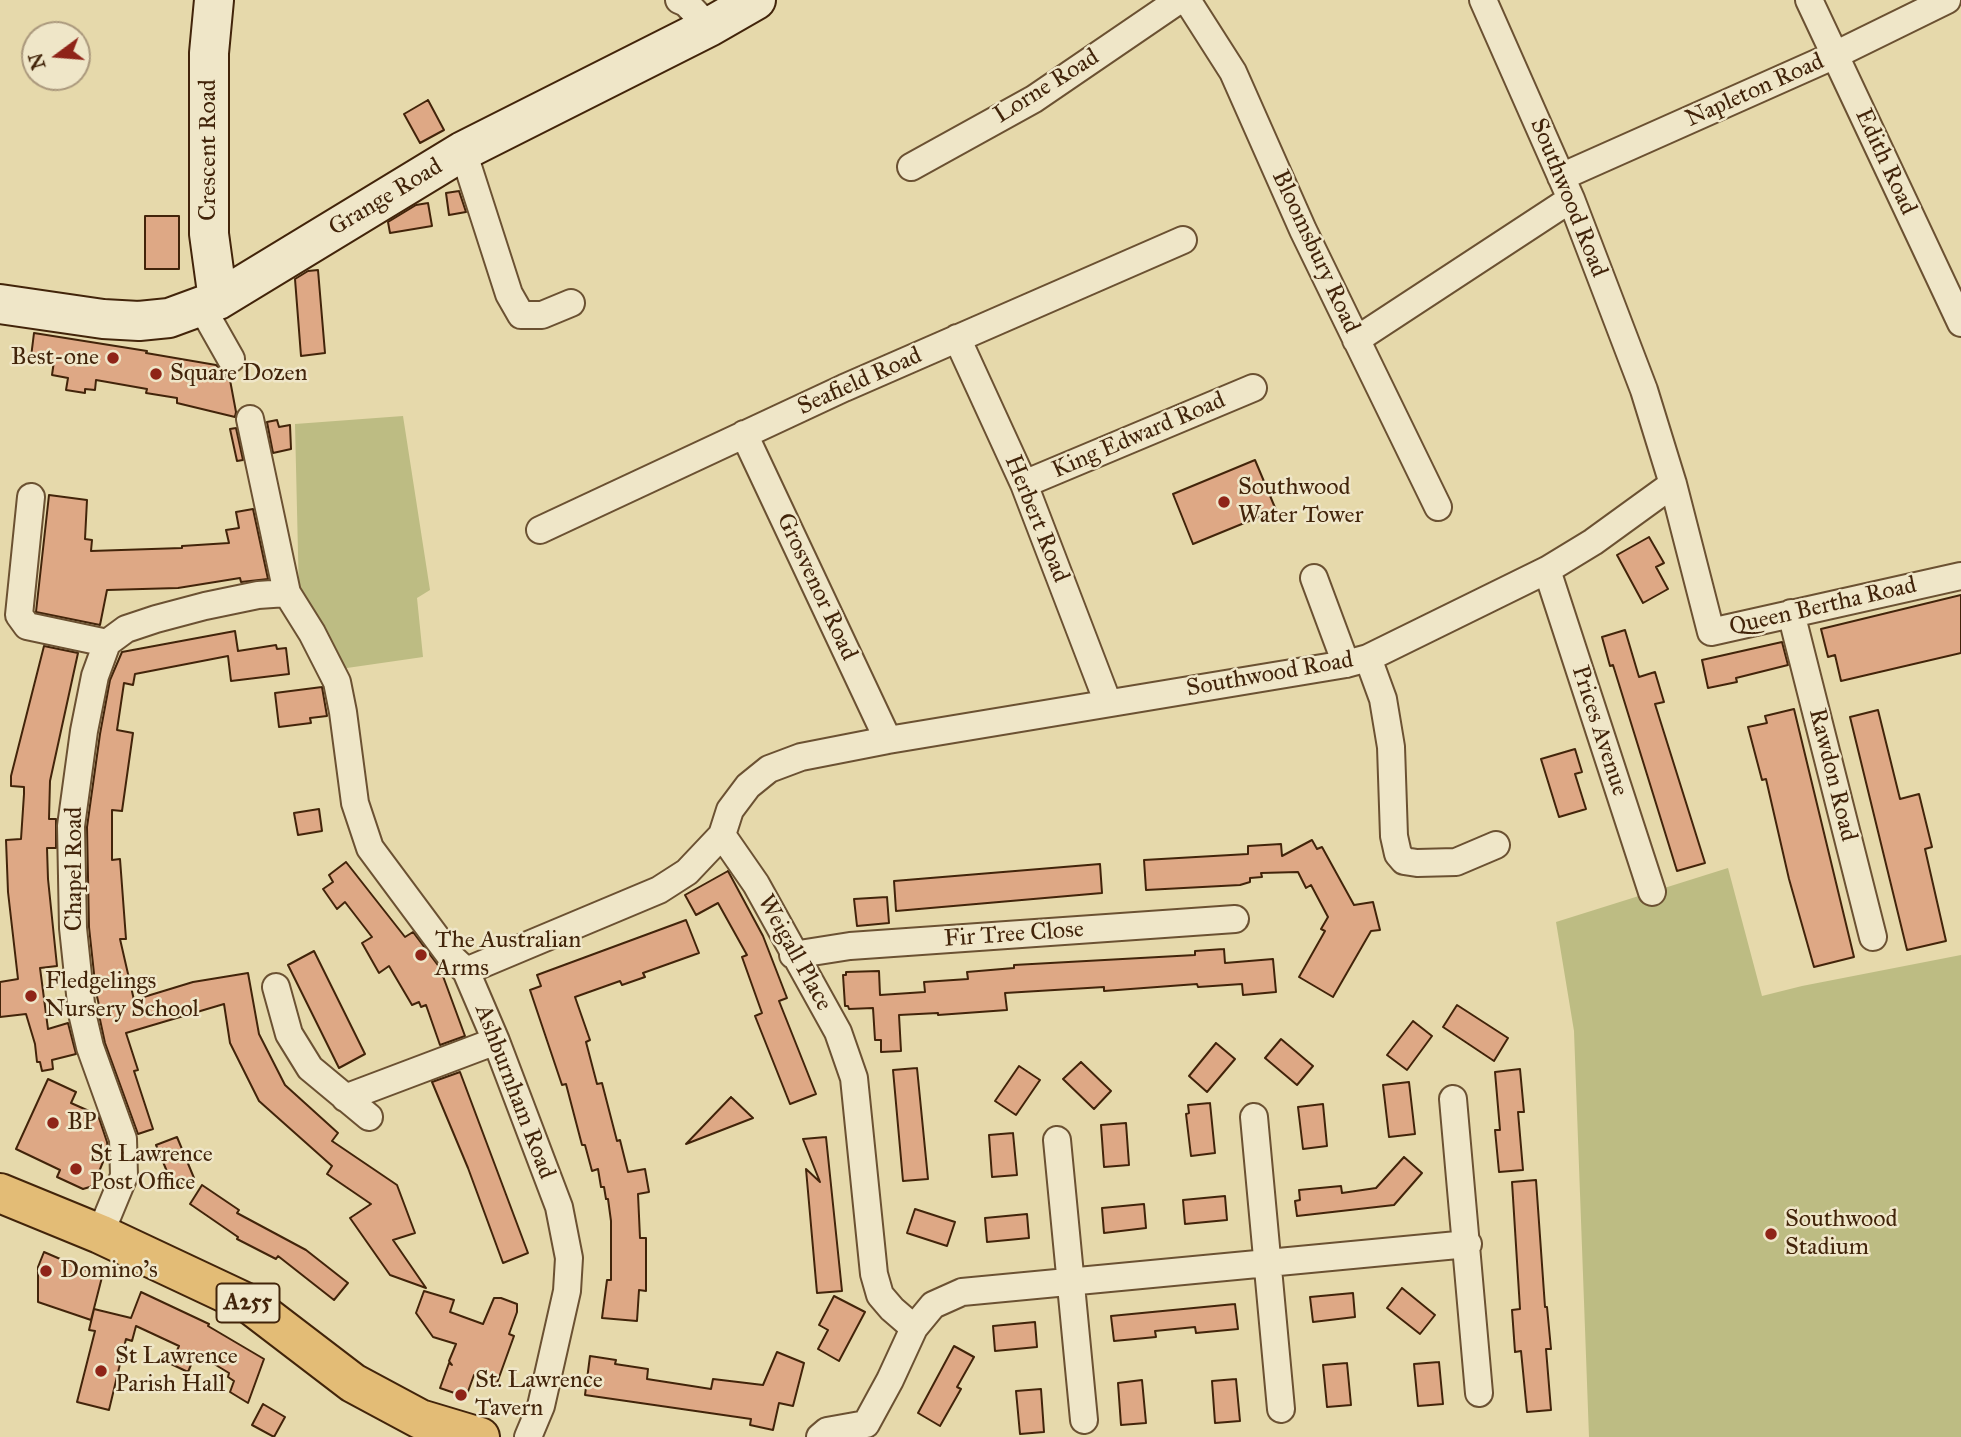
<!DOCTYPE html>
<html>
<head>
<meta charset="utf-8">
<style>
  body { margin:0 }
  #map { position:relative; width:1961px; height:1437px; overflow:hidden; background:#e6d9ab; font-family:"IM FELL Great Primer",serif }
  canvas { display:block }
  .north { position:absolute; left:21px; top:21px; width:70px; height:70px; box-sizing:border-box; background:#efe6c8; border:2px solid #aa987c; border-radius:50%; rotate:254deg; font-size:19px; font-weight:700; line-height:28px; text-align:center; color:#42240a }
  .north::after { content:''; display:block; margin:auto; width:24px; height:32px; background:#8f2418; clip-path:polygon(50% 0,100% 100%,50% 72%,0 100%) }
</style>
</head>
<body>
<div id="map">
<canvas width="1961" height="1437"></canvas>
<div class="north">N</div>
</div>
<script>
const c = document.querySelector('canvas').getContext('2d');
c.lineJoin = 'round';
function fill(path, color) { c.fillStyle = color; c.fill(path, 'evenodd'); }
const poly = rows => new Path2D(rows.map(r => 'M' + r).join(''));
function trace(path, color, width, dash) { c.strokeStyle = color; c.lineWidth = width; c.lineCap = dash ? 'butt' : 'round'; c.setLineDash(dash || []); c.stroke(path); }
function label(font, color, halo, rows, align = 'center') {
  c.font = font + ' "IM FELL Great Primer",serif'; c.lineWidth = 5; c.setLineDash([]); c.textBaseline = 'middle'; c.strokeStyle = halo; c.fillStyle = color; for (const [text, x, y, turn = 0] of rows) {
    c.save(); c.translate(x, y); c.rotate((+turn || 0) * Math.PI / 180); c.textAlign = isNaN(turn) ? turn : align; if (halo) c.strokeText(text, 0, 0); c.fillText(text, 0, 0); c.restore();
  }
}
fill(poly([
  [403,416,430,590,417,598,423,657,340,669,299,596,295,424],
  [1728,868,1762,996,1802,986,1961,955,1961,1437,1589,1437,1574,1031,1556,922]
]), '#bdbc83');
const building = poly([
  [428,100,444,130,420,143,404,114,428,100],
  [459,191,466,212,449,215,446,193,459,191],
  [428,203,432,226,390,233,388,222,416,205,428,203],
  [145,216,179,216,179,269,145,269,145,216],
  [318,270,325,353,301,356,295,279,308,271,318,270],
  [34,333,147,351,146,353,216,365,226,374,225,379,230,380,236,412,235,417,177,403,177,398,146,393,147,389,96,380,95,390,85,389,85,393,66,390,68,378,52,375,54,361,31,357,34,333],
  [277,420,279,427,290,425,291,449,273,453,267,422,277,420],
  [236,428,243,460,237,461,230,429,236,428],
  [1255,460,1276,510,1193,544,1173,494,1255,460],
  [49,495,87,500,85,539,92,540,91,551,182,548,182,546,229,543,226,530,239,528,236,512,253,509,268,579,241,582,240,578,178,588,107,590,100,625,36,612,49,495],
  [1649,537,1664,563,1656,567,1668,589,1643,603,1617,555,1649,537],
  [1961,595,1961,653,1841,681,1835,655,1828,657,1821,629,1961,595],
  [1625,630,1639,677,1655,672,1664,702,1655,704,1705,863,1677,871,1613,665,1610,666,1602,637,1625,630],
  [235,631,238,651,276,645,277,649,286,648,289,674,231,681,228,656,135,674,133,685,124,683,117,730,133,733,122,811,112,810,112,860,120,859,126,939,120,939,134,1000,193,982,248,973,259,1034,285,1085,338,1133,332,1141,397,1185,415,1233,393,1240,426,1288,390,1275,350,1218,371,1204,327,1174,332,1166,259,1101,230,1043,224,1004,126,1033,138,1070,134,1071,153,1129,138,1134,105,1043,99,1015,101,1014,96,992,89,927,87,827,100,734,110,680,122,652,235,631],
  [1782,642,1788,665,1736,678,1737,682,1708,688,1702,660,1782,642],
  [44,646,78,653,50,781,49,819,56,819,56,848,47,848,48,879,57,966,40,968,48,1029,68,1023,76,1054,52,1060,53,1069,42,1071,40,1062,37,1062,35,1044,26,1014,0,1017,0,982,18,979,8,892,6,840,21,839,24,794,24,787,11,786,11,776,44,646],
  [322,687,327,716,310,718,311,723,279,727,275,693,322,687],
  [1794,709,1854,957,1814,967,1789,879,1766,779,1762,780,1748,727,1767,723,1765,716,1794,709],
  [1878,710,1900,799,1919,794,1932,847,1925,849,1946,941,1907,950,1850,717,1878,710],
  [1575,749,1582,772,1575,774,1586,809,1559,817,1541,759,1575,749],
  [319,809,322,831,298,835,294,813,319,809],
  [1312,840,1317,849,1322,847,1354,905,1373,902,1380,930,1371,931,1333,997,1299,977,1325,931,1321,929,1328,917,1311,885,1306,888,1298,872,1261,873,1262,877,1250,878,1250,882,1240,885,1146,890,1144,860,1248,854,1248,846,1281,844,1282,856,1312,840],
  [346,862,405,937,413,932,440,968,465,1036,440,1045,426,1005,421,1007,419,1002,412,1005,389,966,379,973,362,943,372,937,345,902,337,909,323,889,333,882,329,875,346,862],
  [1100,864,1102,893,896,911,894,881,1100,864],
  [728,871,763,936,787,998,779,1001,816,1094,790,1104,755,1016,762,1013,742,957,747,955,718,903,696,915,685,895,728,871],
  [887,897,889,923,857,926,854,899,887,897],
  [686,920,699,953,643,973,645,977,622,985,620,981,575,997,590,1040,586,1042,597,1084,602,1083,617,1141,620,1140,628,1172,645,1169,649,1192,638,1194,640,1238,646,1238,646,1291,639,1290,637,1321,602,1318,607,1280,611,1280,611,1221,608,1199,606,1199,604,1187,601,1187,598,1169,592,1171,585,1145,582,1145,566,1084,562,1085,530,990,541,986,537,975,686,920],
  [1224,949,1225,963,1273,959,1276,992,1243,995,1242,984,1198,987,1197,984,1104,991,1104,987,1005,993,1007,1010,938,1015,938,1013,899,1015,901,1051,881,1052,881,1040,875,1040,873,1008,849,1009,848,1006,845,1006,843,975,846,975,846,972,879,971,880,995,925,992,924,982,968,979,967,972,1014,968,1014,965,1195,955,1195,951,1224,949],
  [314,951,365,1054,339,1068,288,965,314,951],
  [1457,1005,1508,1038,1494,1061,1443,1027,1457,1005],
  [1413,1021,1432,1036,1407,1070,1387,1055,1413,1021],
  [1281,1039,1313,1066,1297,1085,1265,1058,1281,1039],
  [1216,1043,1235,1059,1207,1092,1189,1076,1216,1043],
  [1081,1062,1111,1091,1094,1109,1063,1079,1081,1062],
  [1019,1066,1040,1080,1016,1115,995,1101,1019,1066],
  [917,1068,928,1179,903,1181,893,1070,917,1068],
  [1520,1069,1524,1112,1518,1112,1523,1170,1499,1172,1495,1130,1500,1130,1495,1072,1520,1069],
  [460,1072,528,1253,503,1263,468,1168,432,1082,460,1072],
  [48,1079,76,1092,71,1103,98,1115,107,1142,108,1150,93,1186,83,1189,57,1177,60,1170,16,1149,48,1079],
  [1409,1082,1415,1134,1389,1137,1383,1085,1409,1082],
  [731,1097,753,1118,686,1144,731,1097],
  [1210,1103,1215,1153,1191,1156,1186,1114,1189,1113,1188,1105,1210,1103],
  [1323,1104,1327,1146,1303,1149,1298,1107,1323,1104],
  [1126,1123,1129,1165,1104,1167,1101,1125,1126,1123],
  [1013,1133,1017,1175,992,1177,989,1135,1013,1133],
  [177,1137,194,1178,173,1186,156,1145,177,1137],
  [826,1137,842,1291,817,1293,806,1169,820,1182,803,1139,826,1137],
  [1404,1157,1422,1173,1394,1205,1297,1216,1295,1201,1300,1200,1299,1190,1341,1186,1342,1193,1376,1188,1404,1157],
  [1536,1180,1545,1307,1547,1307,1551,1349,1546,1349,1551,1410,1527,1412,1521,1351,1515,1352,1512,1310,1520,1309,1512,1182,1536,1180],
  [202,1185,239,1210,237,1213,306,1250,348,1283,334,1300,278,1256,276,1259,237,1239,238,1237,190,1204,202,1185],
  [1225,1196,1227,1220,1185,1224,1183,1200,1225,1196],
  [1144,1204,1146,1228,1104,1233,1102,1208,1144,1204],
  [915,1209,955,1222,947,1246,907,1233,915,1209],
  [1027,1214,1029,1238,987,1242,985,1218,1027,1214],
  [44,1252,102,1277,91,1320,38,1302,38,1267,44,1252],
  [1402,1288,1435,1315,1420,1334,1387,1308,1402,1288],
  [424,1291,454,1300,450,1312,483,1324,494,1298,501,1298,517,1304,517,1312,509,1334,514,1336,497,1383,474,1375,466,1397,440,1388,449,1363,452,1365,449,1361,456,1344,433,1337,416,1313,424,1291],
  [141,1292,209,1324,208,1326,264,1359,248,1403,230,1392,234,1381,228,1377,229,1373,196,1353,188,1372,171,1364,179,1346,136,1326,132,1341,126,1339,109,1410,77,1402,95,1331,89,1330,94,1309,131,1318,141,1292],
  [1353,1293,1355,1317,1313,1322,1310,1297,1353,1293],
  [834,1296,865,1312,839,1361,818,1349,828,1330,819,1325,834,1296],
  [1235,1304,1238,1329,1196,1333,1195,1327,1155,1331,1156,1337,1114,1341,1111,1316,1235,1304],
  [1035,1322,1037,1347,995,1351,993,1326,1035,1322],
  [954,1346,974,1357,957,1387,961,1389,940,1426,918,1413,954,1346],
  [777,1352,804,1363,793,1406,779,1403,773,1430,750,1425,751,1419,585,1395,590,1356,616,1360,615,1364,648,1369,647,1379,711,1389,713,1379,763,1385,777,1352],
  [1439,1362,1443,1404,1418,1406,1414,1364,1439,1362],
  [1347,1363,1351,1405,1327,1407,1323,1365,1347,1363],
  [1236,1379,1240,1421,1215,1423,1212,1381,1236,1379],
  [1142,1380,1146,1423,1121,1425,1118,1383,1142,1380],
  [1041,1389,1044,1432,1020,1434,1016,1391,1041,1389],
  [263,1404,285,1417,274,1437,252,1425,263,1404]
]);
fill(building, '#dea885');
trace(building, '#42240a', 2);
const street = poly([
  [679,0,686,3,709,27],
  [1187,0,1233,72,1303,230,1438,507],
  [1483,0,1571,199,1644,390,1673,484,1711,632,1961,576],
  [1809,0,1961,323],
  [463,151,509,294,521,315,542,315,571,303],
  [911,167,1034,99,1179,0],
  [1561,177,1835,55,1947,0],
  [201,306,231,359],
  [957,338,1024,484,1108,703],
  [1356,340,1571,199],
  [250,419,287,593,312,633,337,682,343,712,355,803,370,848,451,957,466,971,496,1041,559,1207,569,1258,567,1291,541,1406,528,1437],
  [744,434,888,740],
  [1024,484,1253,388],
  [31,497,19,615,27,626,107,643],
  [540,530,844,388,1183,240],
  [1547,570,1652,892],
  [1314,578,1346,664],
  [1791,613,1873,937],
  [1368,658,1383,699,1391,747,1394,836,1398,854,1404,861,1417,863,1456,862,1496,845],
  [722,835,756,884,838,1032,854,1078,874,1274,880,1295,892,1309,914,1328],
  [793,955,850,946,1235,919],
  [466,971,659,890,687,872,722,835,730,810,748,786,769,769,801,757,888,740,1346,664,1368,658,1547,570,1593,542,1673,484],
  [276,987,289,1034,310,1068,369,1117],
  [345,1098,496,1041],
  [1453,1099,1479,1393],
  [1254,1117,1281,1409],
  [1057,1140,1084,1420],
  [100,1234,124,1176,123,1139,90,1047,82,1013,73,928,71,826,84,731,95,676,107,643,126,629,156,619,205,606,258,595,287,593],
  [866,1424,890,1380,914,1328,933,1305,962,1292,1468,1244],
  [820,1437,827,1431,866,1424]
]);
const secondary = poly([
  [214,0,209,53,209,234,218,300],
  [0,304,103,319,139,321,169,318,218,300,463,151,709,27,756,0]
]);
const primary = poly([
  [0,1193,100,1234,251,1305,353,1383,420,1419,480,1437]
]);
trace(street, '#6b5132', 30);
trace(secondary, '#42240a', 42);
trace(primary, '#42240a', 42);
trace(street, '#efe6c8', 26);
trace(secondary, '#efe6c8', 38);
trace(primary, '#e3bc76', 38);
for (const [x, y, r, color] of [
  [113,358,7,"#8f2418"],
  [156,374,7,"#8f2418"],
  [1224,502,7,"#8f2418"],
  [421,955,7,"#8f2418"],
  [31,996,7,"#8f2418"],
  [53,1123,7,"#8f2418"],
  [76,1169,7,"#8f2418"],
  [1771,1234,7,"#8f2418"],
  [46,1271,7,"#8f2418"],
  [101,1371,7,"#8f2418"],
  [461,1395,7,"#8f2418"]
]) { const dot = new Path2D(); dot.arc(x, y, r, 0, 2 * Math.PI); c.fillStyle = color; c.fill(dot); trace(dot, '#efe6c8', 2.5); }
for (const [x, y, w] of [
  [248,1303,63]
]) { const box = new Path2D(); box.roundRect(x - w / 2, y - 19.5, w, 39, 5); c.fillStyle = '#efe6c8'; c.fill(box); trace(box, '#42240a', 2); }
label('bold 23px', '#42240a', null, [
  ["A255",248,1303]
]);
label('24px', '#42240a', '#efe6c8', [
  ["Lorne Road",1047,87,-32],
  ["Napleton Road",1755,91,-24],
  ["Crescent Road",209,150,-90],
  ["Edith Road",1885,162,65],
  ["Grange Road",386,198,-31],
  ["Southwood Road",1568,198,68],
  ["Bloomsbury Road",1315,252,65],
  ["Seafield Road",860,382,-24],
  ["King Edward Road",1139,436,-23],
  ["Herbert Road",1036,519,68],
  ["Grosvenor Road",816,587,65],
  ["Queen Bertha Road",1823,607,-13],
  ["Southwood Road",1270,675,-10],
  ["Prices Avenue",1599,731,72],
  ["Rawdon Road",1832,775,76],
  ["Chapel Road",75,869,-90],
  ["Fir Tree Close",1014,935,-4],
  ["Weigall Place",794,953,61],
  ["Ashburnham Road",514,1092,69]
]);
label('24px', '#42240a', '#efe6c8', [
  ["Best-one",99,358,"right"],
  ["Square Dozen",170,374],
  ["Southwood",1238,488],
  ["Water Tower",1238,516],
  ["The Australian",435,941],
  ["Arms",435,969],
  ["Fledgelings",45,982],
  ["Nursery School",45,1010],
  ["BP",67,1123],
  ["St Lawrence",90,1155],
  ["Post Office",90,1183],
  ["Southwood",1785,1220],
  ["Stadium",1785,1248],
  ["Domino's",60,1271],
  ["St Lawrence",115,1357],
  ["Parish Hall",115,1385],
  ["St. Lawrence",475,1381],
  ["Tavern",475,1409]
], 'left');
</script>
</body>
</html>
